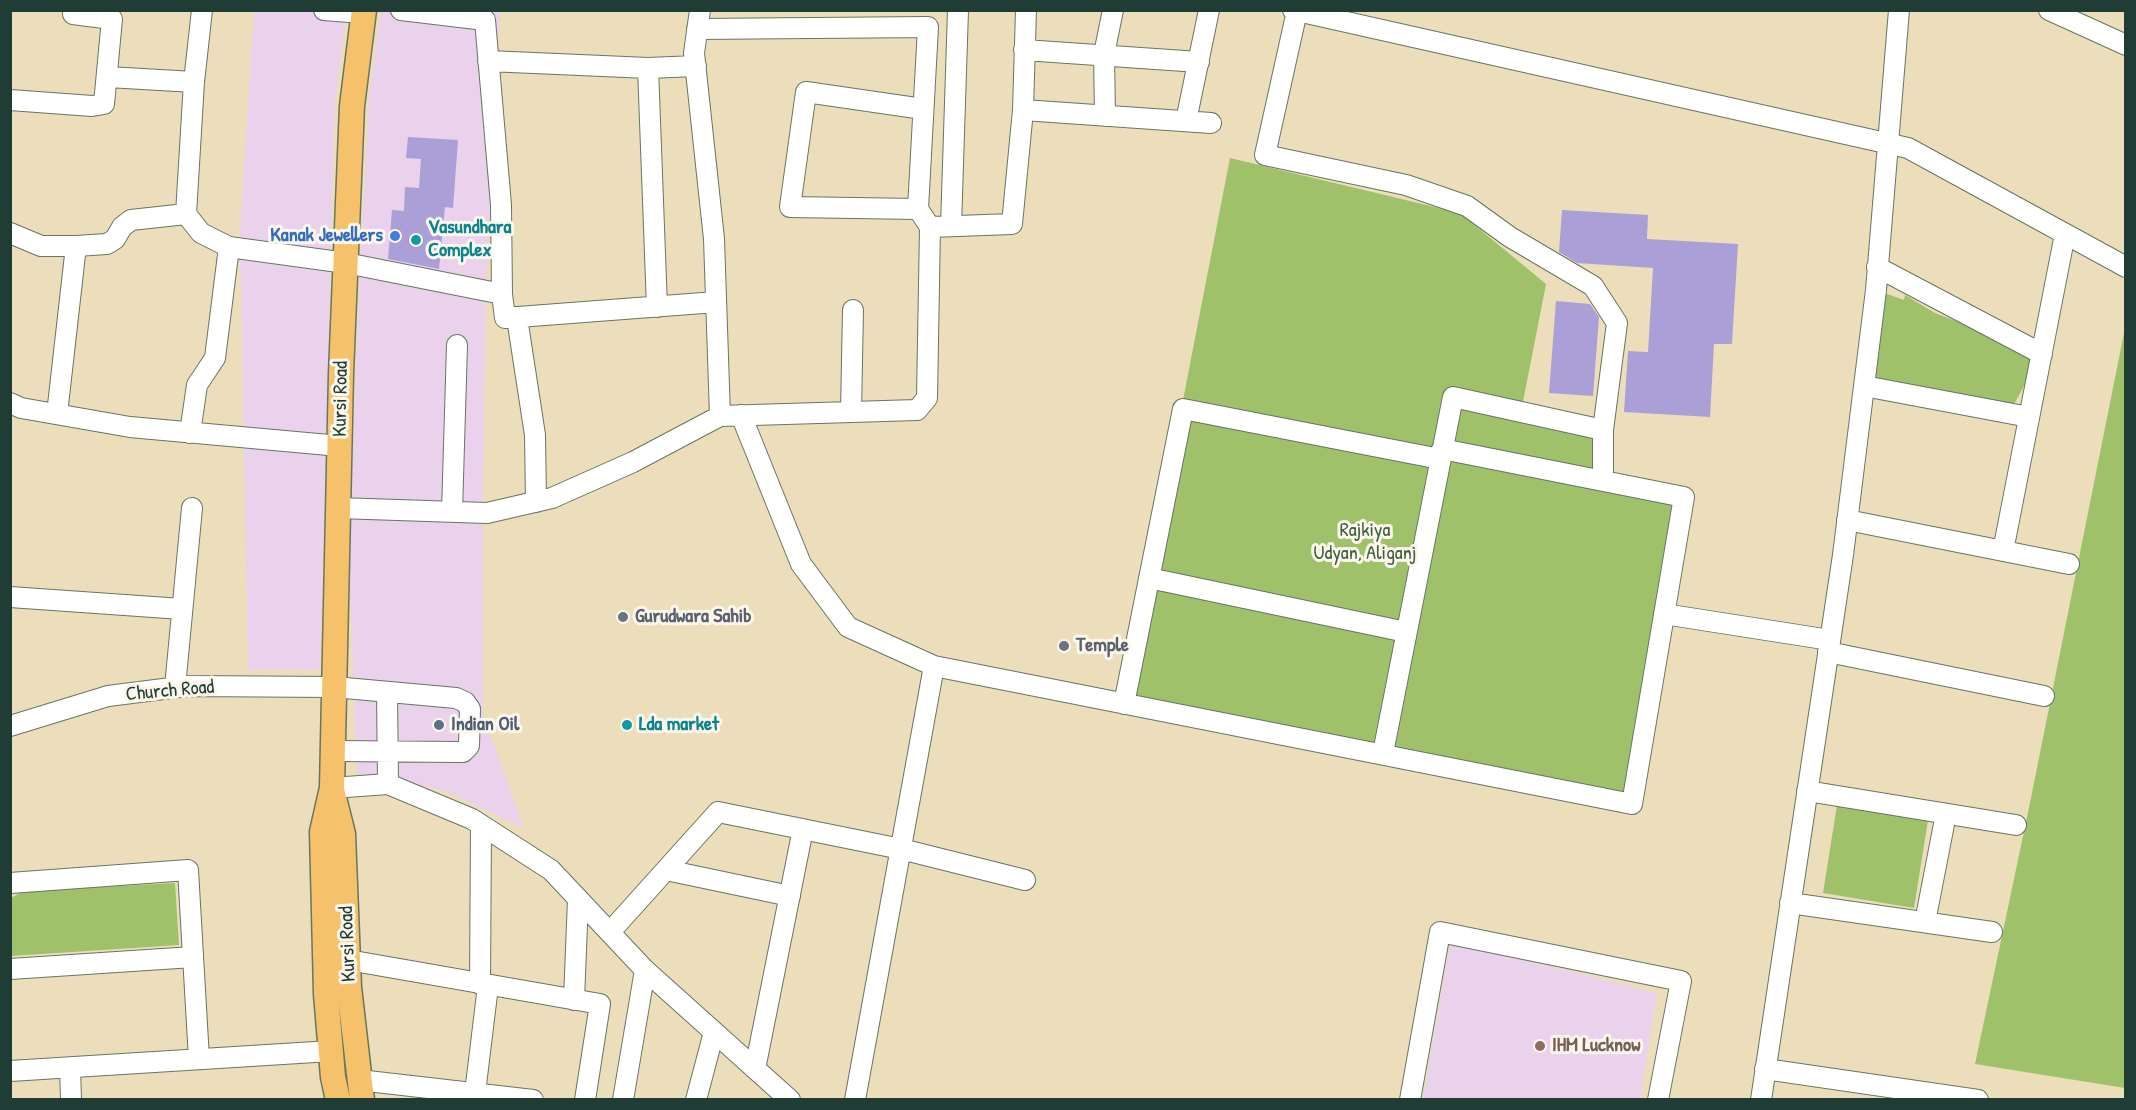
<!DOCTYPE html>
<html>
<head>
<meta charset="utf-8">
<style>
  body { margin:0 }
  #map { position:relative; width:2136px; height:1110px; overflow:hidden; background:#ecdebb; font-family:"Patrick Hand",sans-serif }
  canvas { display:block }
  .frame { position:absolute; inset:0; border:12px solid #1f3d34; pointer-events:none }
</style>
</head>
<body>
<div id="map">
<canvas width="2136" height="1110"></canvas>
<div class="frame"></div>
</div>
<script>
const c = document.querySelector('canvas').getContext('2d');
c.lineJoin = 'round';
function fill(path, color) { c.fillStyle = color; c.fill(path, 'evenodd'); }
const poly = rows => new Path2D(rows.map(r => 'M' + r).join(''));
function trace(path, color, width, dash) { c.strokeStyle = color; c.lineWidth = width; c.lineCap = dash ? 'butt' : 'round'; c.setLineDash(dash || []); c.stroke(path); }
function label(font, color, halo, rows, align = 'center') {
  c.font = font + ' "Patrick Hand",sans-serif'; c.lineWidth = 6; c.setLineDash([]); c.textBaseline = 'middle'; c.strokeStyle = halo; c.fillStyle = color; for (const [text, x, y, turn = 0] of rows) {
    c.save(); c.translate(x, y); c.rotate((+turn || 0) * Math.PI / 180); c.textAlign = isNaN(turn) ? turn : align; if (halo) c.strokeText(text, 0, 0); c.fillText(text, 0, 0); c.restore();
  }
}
fill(poly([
  [254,11,347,11,335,102,320,670,248,670,240,229],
  [381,11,500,11,486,281,483,501,483,714,524,828,443,790,356,773,349,538,358,316,369,97],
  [1450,942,1657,993,1640,1099,1423,1100]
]), '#ead1ec');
fill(poly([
  [1230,158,1460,213,1546,284,1521,412,1603,430,1603,481,1684,497,1632,804,1124,704],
  [1876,290,1904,300,1905,295,1935,313,2042,354,2009,413,1864,386],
  [2125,328,2125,1088,1975,1064,2030,803],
  [1837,805,1928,820,1914,908,1823,893],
  [175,883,179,945,11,956,11,898,23,891]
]), '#9fc16a');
fill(poly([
  [408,137,458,140,453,208,445,207,439,269,388,259,392,210,404,211,405,187,419,188,421,159,406,158],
  [1562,210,1648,215,1647,239,1738,244,1732,344,1714,344,1710,417,1624,412,1628,351,1648,352,1653,268,1577,263,1559,252],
  [1556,301,1590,304,1599,317,1593,396,1549,393]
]), '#ab9fd8');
const minor = poly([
  [202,10,194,82,186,214,201,233,229,247,346,263,502,294],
  [324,10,363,13],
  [401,10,485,20,501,205,502,294,505,318,716,302],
  [700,10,694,53,714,239,720,416],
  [1293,10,1908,148,2126,267],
  [2049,10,2126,45],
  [1297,11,1265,155,1406,185,1467,206,1510,237,1593,286,1617,323,1603,430,1603,481],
  [697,29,928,27,918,209],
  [1024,50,1199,62],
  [488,61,648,68,696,66],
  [648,68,657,307],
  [108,77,194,82],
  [10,100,92,106,104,104,112,19,73,14],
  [1023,110,1211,123],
  [1105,116,1104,54,1113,10],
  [1186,121,1209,10],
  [951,226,958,10],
  [930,227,1012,224,1023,110,1026,10],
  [10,233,41,246,76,246,107,244,115,239,122,227,131,220,186,214],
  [1877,267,2042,354],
  [517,318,535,435,536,502],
  [1864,386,2029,417],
  [10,403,21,408,130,427,340,446],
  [851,412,853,310],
  [57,414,76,246],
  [741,415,801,564,848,627,934,666,1632,804,1684,497,1442,449],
  [190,433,197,385,215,358,229,247],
  [338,508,487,513,552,498,633,462,720,416,917,410,927,398,930,227,918,209,790,207,806,92,923,109],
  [452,512,457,345],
  [1847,520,2069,564],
  [2003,551,2065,234],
  [1149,578,1406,632],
  [10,597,182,609],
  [1664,614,1830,640],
  [1828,652,2044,696],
  [175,687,192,508],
  [387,692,388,784],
  [1124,704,1183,409,1440,459],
  [10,726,108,696,187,686,334,687,456,698,465,702,470,709,469,746,463,752,333,751],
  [1383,753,1453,397,1603,430],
  [332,788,388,784,472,819,551,870,645,970,790,1100],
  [1807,791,2016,825],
  [666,870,790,896],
  [10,883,188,870,199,1059],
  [1790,903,1992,932],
  [1925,922,1946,814],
  [610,932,718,812,901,849,1025,880],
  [348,960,600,1004,585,1100],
  [10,969,193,957],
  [480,984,481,826],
  [574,1000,578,899],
  [70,1068,71,1100],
  [755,1069,803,829],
  [1765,1069,1978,1100],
  [10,1071,331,1051],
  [359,1080,533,1100],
  [475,1093,488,986],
  [623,1100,645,970],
  [696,1100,714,1032],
  [855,1100,934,666],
  [1410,1100,1440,932,1681,981,1658,1100],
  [1761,1100,1843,555,1876,290,1899,10]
]);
const major = poly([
  [333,794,343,834,349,987,362,1100],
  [338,1100,333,1077,326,994,322,832,332,788,341,374,352,106,364,10]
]);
trace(minor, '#677563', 22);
trace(major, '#677563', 27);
trace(minor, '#fff', 20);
trace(major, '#f5c16b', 24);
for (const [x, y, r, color] of [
  [395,236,6,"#3f7fe0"],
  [416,240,6,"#0f9aa8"],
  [623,617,6,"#6b7280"],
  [1064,646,6,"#6b7280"],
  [439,725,6,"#5c6f8a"],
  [627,725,6,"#0f9aa8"],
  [1540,1046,6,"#8d6e63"]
]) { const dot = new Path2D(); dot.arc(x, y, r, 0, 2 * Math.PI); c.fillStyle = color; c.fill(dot); trace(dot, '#fbf7ec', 2); }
label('bold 20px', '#0d838f', '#fbf7ec', [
  ["Vasundhara",428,228],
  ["Complex",428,251],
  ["Lda market",639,725]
], 'left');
label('bold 20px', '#366cbe', '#fbf7ec', [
  ["Kanak Jewellers",383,236]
], 'right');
label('20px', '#1f3d34', '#fbf7ec', [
  ["Kursi Road",341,399,-89],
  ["Church Road",170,691,-5],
  ["Kursi Road",348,944,-92]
]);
label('20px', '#3f5e42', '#fbf7ec', [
  ["Rajkiya",1365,531],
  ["Udyan, Aliganj",1365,554]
]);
label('bold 20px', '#5b616d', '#fbf7ec', [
  ["Gurudwara Sahib",635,617],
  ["Temple",1076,646]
], 'left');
label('bold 20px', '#4e5e75', '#fbf7ec', [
  ["Indian Oil",451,725]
], 'left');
label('bold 20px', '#785e54', '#fbf7ec', [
  ["IHM Lucknow",1552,1046]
], 'left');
</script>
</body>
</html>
